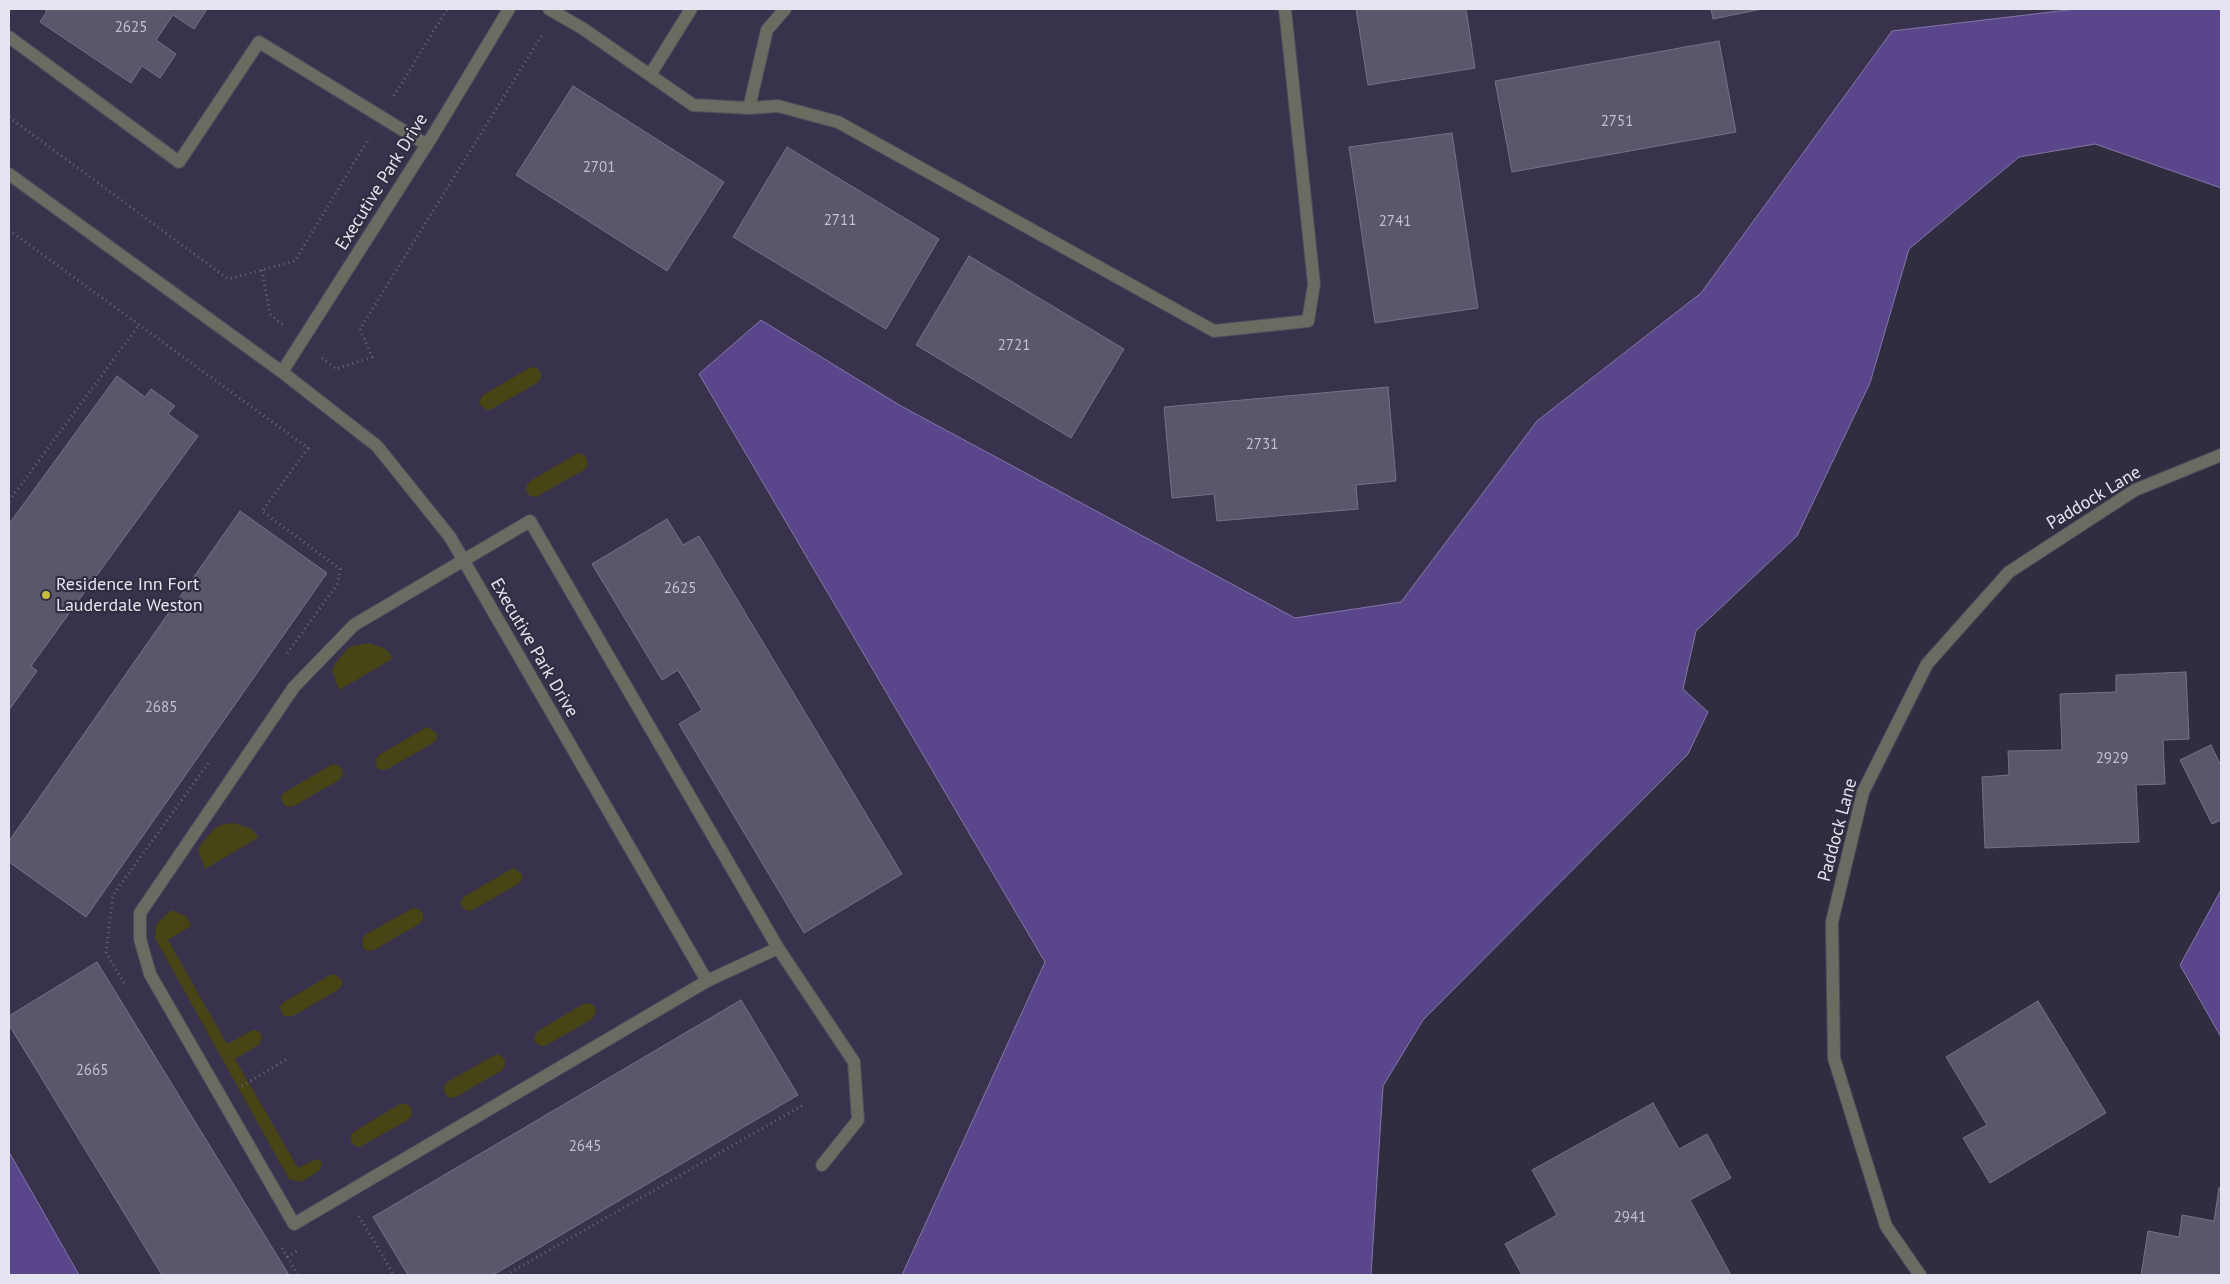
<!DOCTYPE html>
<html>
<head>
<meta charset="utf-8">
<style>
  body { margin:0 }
  #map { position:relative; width:2230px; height:1284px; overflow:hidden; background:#312d40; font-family:"PT Sans",sans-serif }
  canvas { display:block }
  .frame { position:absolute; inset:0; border:10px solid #e6e4f0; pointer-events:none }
</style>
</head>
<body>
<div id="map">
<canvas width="2230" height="1284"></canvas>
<div class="frame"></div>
</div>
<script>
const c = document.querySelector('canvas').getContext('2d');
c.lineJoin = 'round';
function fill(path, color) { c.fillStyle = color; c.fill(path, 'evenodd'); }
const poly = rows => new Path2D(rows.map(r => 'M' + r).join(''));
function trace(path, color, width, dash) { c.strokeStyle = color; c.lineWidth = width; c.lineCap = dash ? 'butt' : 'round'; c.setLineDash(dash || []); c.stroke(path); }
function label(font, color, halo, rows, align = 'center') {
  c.font = font + ' "PT Sans",sans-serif'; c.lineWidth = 4.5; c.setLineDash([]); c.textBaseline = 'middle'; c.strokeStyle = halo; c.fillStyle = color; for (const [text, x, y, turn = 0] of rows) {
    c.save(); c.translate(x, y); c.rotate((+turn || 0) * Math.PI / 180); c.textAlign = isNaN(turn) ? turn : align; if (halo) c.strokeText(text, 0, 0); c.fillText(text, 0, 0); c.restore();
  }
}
fill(poly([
  [9,9,2076,9,1892,31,1701,293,1537,421,1401,602,1295,618,901,406,762,320,699,374,1045,962,991,1084,902,1275,79,1275,9,1152]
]), '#38324c');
fill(poly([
  [531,367,537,368,541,373,541,378,537,383,492,409,487,410,482,407,479,402,483,395],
  [578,453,584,455,587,459,588,465,584,470,536,497,530,496,526,491,527,485,530,481],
  [368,643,384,648,390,653,392,659,339,690,332,670,335,664,349,647],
  [427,727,437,733,437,739,433,743,388,769,382,770,377,768,376,759,379,755],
  [336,764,342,769,343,775,339,780,294,806,288,807,283,804,281,796,285,792,331,765],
  [234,823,250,828,258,836,258,838,205,869,198,850,202,843,215,828,224,824],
  [513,868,522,874,522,880,518,884,473,910,468,911,463,908,460,903,465,896],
  [413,908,419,909,423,914,423,920,419,924,374,950,368,951,363,948,362,940,365,935],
  [171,910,186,916,191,926,168,940,227,1044,253,1030,258,1031,262,1036,260,1044,235,1059,298,1168,316,1159,322,1162,320,1170,301,1182,289,1179,155,938,156,925],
  [335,974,342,980,342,985,338,990,293,1016,284,1016,282,1014,280,1006,284,1002,330,975],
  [589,1003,594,1006,596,1012,592,1019,547,1045,541,1046,536,1043,534,1038,538,1031,583,1004],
  [499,1054,505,1060,505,1066,501,1071,454,1098,448,1097,444,1092,444,1086,447,1082,493,1056],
  [400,1104,406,1104,411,1107,412,1115,408,1120,360,1147,355,1146,351,1141,351,1135,355,1131]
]), '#474415');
const water = poly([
  [2076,9,2221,9,2221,188,2095,144,2019,157,1909,249,1870,383,1797,536,1696,631,1683,689,1708,712,1688,754,1423,1020,1383,1086,1371,1275,902,1275,1045,962,699,374,761,320,901,406,1295,618,1401,602,1537,421,1701,293,1892,31,2076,9],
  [2221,890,2221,1037,2180,965,2221,890],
  [9,1152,79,1275,9,1275,9,1152]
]);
fill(water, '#5a478b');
trace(water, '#8476a9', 1);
const building = poly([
  [43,9,207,9,194,29,173,15,156,40,176,54,160,78,142,66,131,83,40,22,47,11,43,9],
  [1356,9,1466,9,1475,68,1368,85,1356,9],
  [1711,9,1762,9,1713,19,1711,9],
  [1719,41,1736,132,1512,172,1495,81,1719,41],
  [573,86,724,182,667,271,516,175,573,86],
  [1452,133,1478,308,1375,323,1349,147,1452,133],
  [787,147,939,239,886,329,733,237,787,147],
  [969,256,1124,349,1071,438,916,345,969,256],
  [117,376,145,397,151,389,175,406,168,414,198,436,31,666,37,671,9,710,9,524,117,376],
  [1388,387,1396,481,1356,485,1358,509,1217,521,1214,494,1172,498,1164,407,1388,387],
  [240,511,327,573,86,917,9,862,9,841,240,511],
  [667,519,683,545,699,536,902,874,804,933,679,724,702,710,678,670,662,680,592,564,667,519],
  [2186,672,2189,739,2163,740,2165,784,2136,785,2139,842,1985,848,1982,777,2009,775,2008,751,2062,750,2060,694,2116,692,2116,675,2186,672],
  [2211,745,2221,766,2221,820,2212,824,2180,760,2211,745],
  [97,962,289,1275,162,1275,9,1025,9,1016,97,962],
  [741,1000,798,1095,493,1275,408,1275,373,1217,741,1000],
  [2038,1001,2106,1113,1990,1183,1963,1138,1987,1125,1946,1057,2038,1001],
  [1653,1103,1679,1149,1707,1134,1731,1178,1690,1200,1731,1275,1522,1275,1505,1244,1557,1215,1532,1170,1653,1103],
  [2219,1188,2221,1189,2221,1275,2141,1275,2148,1231,2179,1237,2182,1215,2214,1221,2219,1188]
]);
fill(building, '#5a566b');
trace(building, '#767187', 1);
const lane = poly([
  [549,9,582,28,693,105,749,108,778,106,838,122,1214,331,1308,321,1314,284,1285,9],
  [9,37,179,162,259,42,427,145],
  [650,75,691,9],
  [749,108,767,30,785,9],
  [778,948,707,981,294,1224,150,974,140,939,140,913,294,687,354,625,530,521,778,948,854,1062,858,1120,822,1165]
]);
const street = poly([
  [9,174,282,372,433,135,509,9],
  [282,372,377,446,450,537,707,981],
  [1920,1275,1886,1226,1834,1058,1832,922,1863,792,1927,664,2009,572,2135,490,2221,455]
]);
trace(lane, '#4e4a5c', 14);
trace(street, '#4e4a5c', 14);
trace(poly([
  [394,96,447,9],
  [9,117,228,279,295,261,369,138],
  [9,230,308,448,262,511,340,569,337,585,285,656],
  [262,270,270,314,283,325],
  [322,358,336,369,372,357,360,329,542,35],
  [9,501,139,325],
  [124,983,106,953,113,895,210,761],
  [242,1086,287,1059],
  [359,1216,394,1275],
  [282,1248,298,1275],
  [287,1257,300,1249],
  [506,1275,805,1104]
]), '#6a6677', 3, [1, 4]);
trace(lane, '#6b6b61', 12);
trace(street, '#6b6b61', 12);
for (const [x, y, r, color] of [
  [46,595,5,"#c4bd3e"]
]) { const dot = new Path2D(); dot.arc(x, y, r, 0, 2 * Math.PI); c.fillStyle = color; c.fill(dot); trace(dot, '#312d40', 2); }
label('15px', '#c3c0cf', null, [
  ["2625",131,28],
  ["2751",1617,122],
  ["2701",599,168],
  ["2711",840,221],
  ["2741",1395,222],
  ["2721",1014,346],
  ["2731",1262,445],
  ["2625",680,589],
  ["2685",161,708],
  ["2929",2112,759],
  ["2665",92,1071],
  ["2645",585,1147],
  ["2941",1630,1218]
]);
label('18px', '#e6e4f0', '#312d40', [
  ["Executive Park Drive",382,182,-58],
  ["Paddock Lane",2094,498,-31],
  ["Executive Park Drive",534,648,60],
  ["Paddock Lane",1838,830,-75]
]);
label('18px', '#e6e4f0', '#312d40', [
  ["Residence Inn Fort",56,585],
  ["Lauderdale Weston",56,606]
], 'left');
</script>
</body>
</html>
